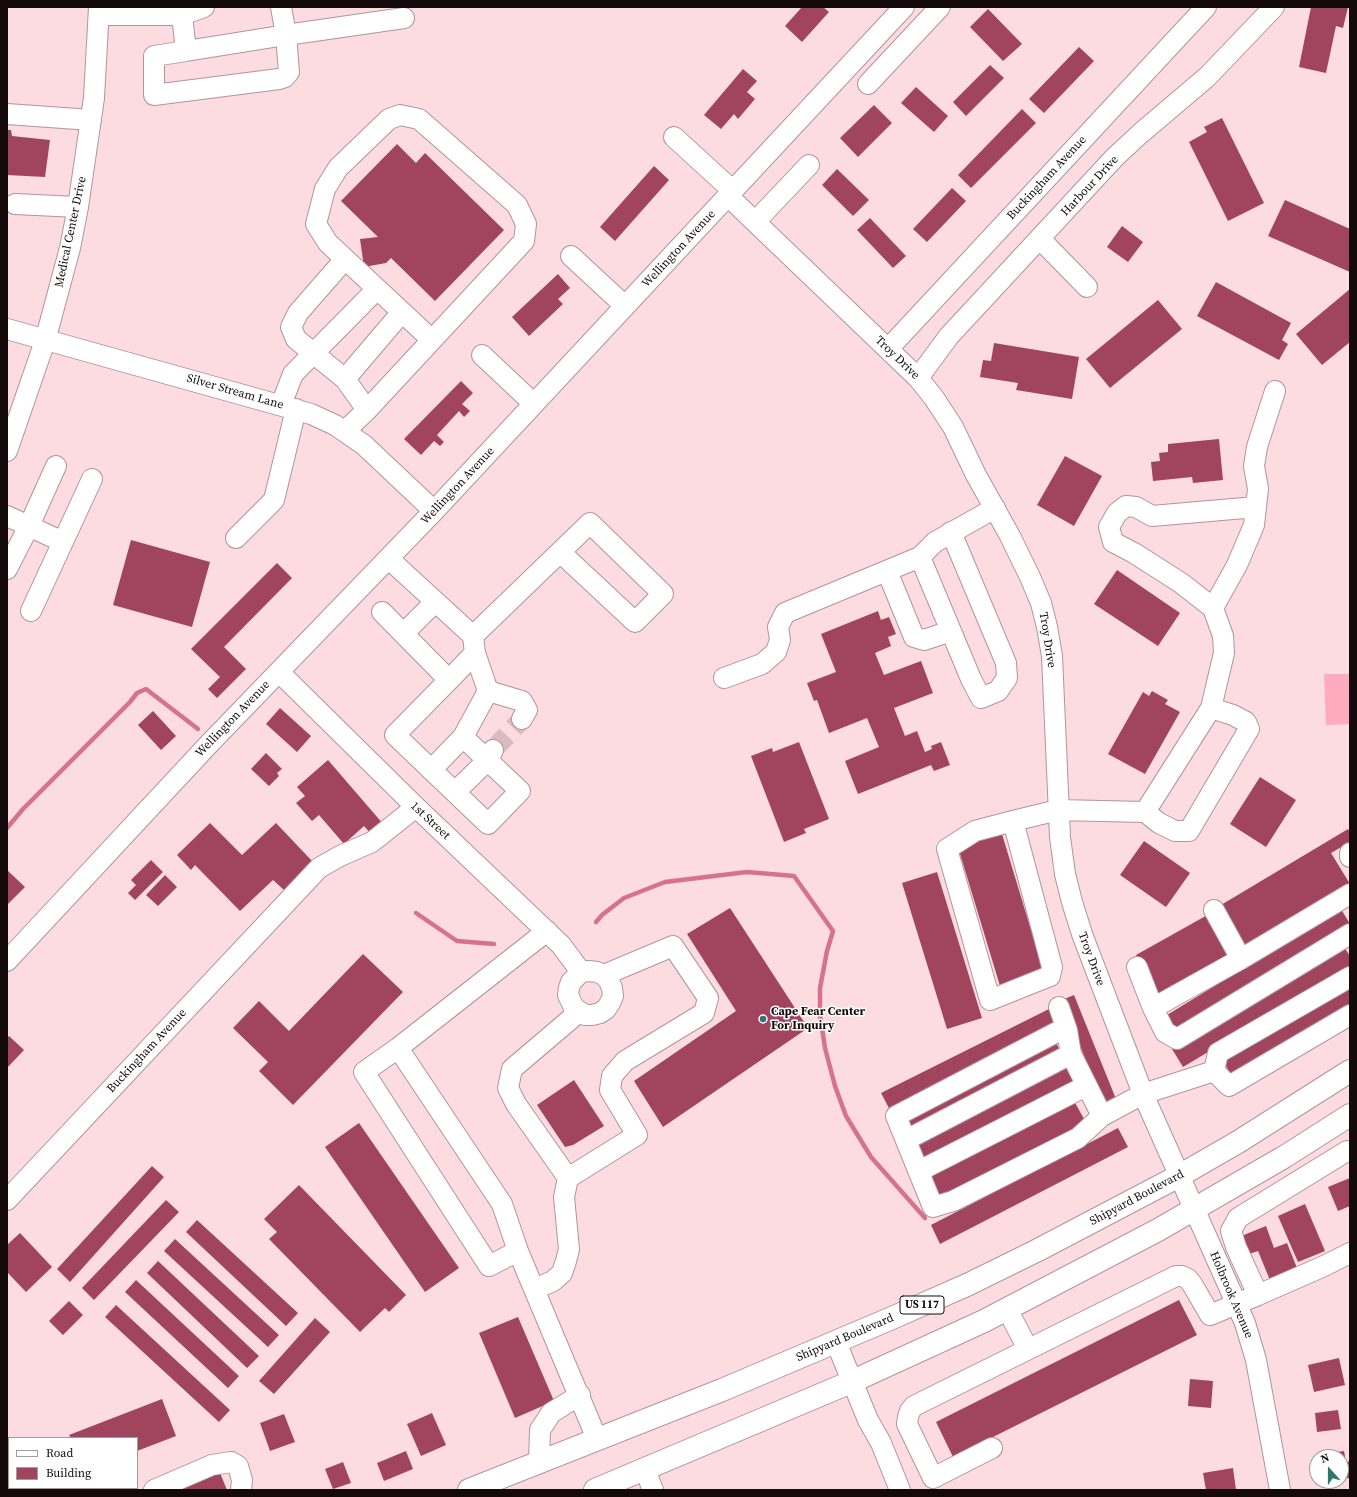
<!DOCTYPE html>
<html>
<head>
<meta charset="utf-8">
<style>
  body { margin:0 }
  #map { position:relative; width:1357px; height:1497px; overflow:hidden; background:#fcdbe1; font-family:"Source Serif 4",serif }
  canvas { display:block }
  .frame { position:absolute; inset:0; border:8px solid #140a0c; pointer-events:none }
  .legend { position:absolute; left:8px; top:1437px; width:130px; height:52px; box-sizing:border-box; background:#fff; border:1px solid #a19d9e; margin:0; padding:5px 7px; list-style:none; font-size:12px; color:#140a0c }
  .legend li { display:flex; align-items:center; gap:8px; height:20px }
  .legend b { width:20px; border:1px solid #a19d9e }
  .north { position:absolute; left:1309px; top:1449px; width:40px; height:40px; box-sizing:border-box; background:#fff; border:1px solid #a19d9e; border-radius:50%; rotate:339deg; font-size:11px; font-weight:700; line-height:16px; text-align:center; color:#140a0c }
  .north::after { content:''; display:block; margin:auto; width:14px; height:18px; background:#2e766e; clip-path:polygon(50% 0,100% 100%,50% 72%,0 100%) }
</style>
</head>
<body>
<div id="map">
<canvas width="1357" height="1497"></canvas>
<div class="frame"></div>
<ul class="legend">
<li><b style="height:5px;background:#fff"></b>Road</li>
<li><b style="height:11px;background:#a1445d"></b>Building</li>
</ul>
<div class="north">N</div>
</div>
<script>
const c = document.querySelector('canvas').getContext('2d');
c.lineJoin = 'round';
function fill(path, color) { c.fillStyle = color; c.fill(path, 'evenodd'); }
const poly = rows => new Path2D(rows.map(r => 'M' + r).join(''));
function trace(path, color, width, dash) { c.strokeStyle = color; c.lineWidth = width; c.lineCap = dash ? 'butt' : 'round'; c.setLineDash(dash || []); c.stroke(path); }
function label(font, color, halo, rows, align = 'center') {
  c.font = font + ' "Source Serif 4",serif'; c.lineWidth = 3; c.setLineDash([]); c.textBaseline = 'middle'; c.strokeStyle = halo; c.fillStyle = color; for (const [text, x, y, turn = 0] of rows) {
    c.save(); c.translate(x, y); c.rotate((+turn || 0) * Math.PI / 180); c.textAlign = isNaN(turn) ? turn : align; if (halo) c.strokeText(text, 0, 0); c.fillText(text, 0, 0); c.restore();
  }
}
fill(poly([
  [1324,674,1349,674,1350,724,1326,725]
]), '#feabbd');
trace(poly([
  [7,828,23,809,130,702,137,693,146,689,198,729],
  [416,913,457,941,494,944],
  [596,922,602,915,624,898,665,882,747,872,794,876,833,931,827,951,820,988,820,1015,825,1048,835,1086,846,1116,871,1157,925,1218]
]), '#d5738a', 4.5);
fill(poly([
  [802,7,823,7,829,12,802,42,785,26],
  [1311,7,1348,7,1343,28,1336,26,1326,73,1299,67],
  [988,9,1022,44,1003,61,970,27],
  [1079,47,1094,61,1044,113,1029,99],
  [990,65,1004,78,966,116,953,102],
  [743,69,757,81,747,92,755,99,738,119,734,114,721,129,704,115],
  [916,87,948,116,934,132,901,103],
  [874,105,892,123,858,157,840,138],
  [1022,109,1036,123,971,188,958,175],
  [1222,118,1264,203,1228,221,1189,142,1207,132,1204,127],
  [7,130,11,130,12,136,50,140,45,177,7,175],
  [397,144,416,163,425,153,504,230,435,301,391,258,386,263,364,267,360,239,378,237,341,201],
  [654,166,669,180,615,241,600,227],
  [837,169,869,200,853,216,822,185],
  [952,188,966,201,927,242,913,229],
  [1285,200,1350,229,1350,272,1268,236],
  [870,218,906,256,893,268,857,230],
  [1122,226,1143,242,1128,262,1107,247],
  [558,274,570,288,558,299,563,304,529,336,512,317],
  [1216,282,1291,323,1282,340,1288,344,1279,360,1197,316],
  [1350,289,1350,342,1322,365,1296,334],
  [1158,300,1182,329,1110,388,1086,359],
  [994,343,1079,357,1072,399,1016,390,1018,383,980,377,983,360,991,361],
  [461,381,473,393,462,404,470,411,464,417,459,411,437,435,444,442,440,446,434,441,421,455,404,439],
  [1219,439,1223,480,1193,483,1192,477,1153,481,1151,462,1160,461,1159,453,1168,452,1168,444],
  [1065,456,1102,476,1074,526,1037,505],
  [131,540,210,562,192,627,113,605],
  [277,563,292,578,224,647,246,669,217,698,208,689,220,677,191,649],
  [1117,570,1180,613,1158,646,1094,604],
  [878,611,881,620,889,617,896,634,888,637,891,646,875,653,884,675,921,661,933,693,894,708,905,736,917,731,925,752,932,749,931,746,941,742,950,765,934,771,931,765,858,794,845,761,879,747,867,718,829,733,817,700,814,701,807,683,836,672,821,634],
  [1152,691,1168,700,1165,704,1180,712,1145,774,1108,754,1143,692,1149,696],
  [280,708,311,736,297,752,266,724],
  [153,711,176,736,161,750,138,725],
  [799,742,829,819,804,829,806,833,784,842,751,756,772,748,773,752],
  [266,753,282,769,277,773,279,776,269,786,251,769],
  [328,760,384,825,372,835,364,826,344,844,319,815,312,821,296,803,305,796,297,787],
  [1260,777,1296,800,1266,847,1230,824],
  [210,823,242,855,276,823,313,862,284,890,273,880,240,911,195,865,191,870,177,855],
  [1348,829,1350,832,1350,842,1331,853,1350,884,1241,948,1216,908],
  [1002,834,1044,973,1000,986,958,847],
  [1144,841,1190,873,1166,907,1120,875],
  [151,860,163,872,135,900,128,893,136,885,131,880],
  [7,870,25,887,7,905],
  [937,872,982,1018,947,1029,902,883],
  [165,875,177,887,158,906,146,895],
  [730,908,808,1028,663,1127,634,1081,736,1011,687,934],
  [1341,909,1350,924,1177,1033,1167,1015],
  [1211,913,1234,954,1159,996,1136,955],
  [1344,947,1350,956,1350,967,1183,1067,1172,1049],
  [363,954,403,992,293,1105,259,1071,268,1062,233,1028,259,1001,289,1031],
  [1345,984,1350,991,1350,1009,1234,1080,1222,1059],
  [1074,995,1116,1099,1103,1104,1062,1000],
  [1051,1008,1060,1026,891,1112,881,1093],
  [9,1036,24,1050,7,1068,7,1038],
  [1055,1041,1062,1054,911,1134,904,1121],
  [1066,1067,1076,1086,924,1162,914,1143],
  [574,1080,604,1126,573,1145,565,1147,537,1105],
  [1074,1101,1088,1126,943,1202,930,1177],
  [359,1123,459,1268,425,1292,325,1147],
  [1118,1128,1128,1147,940,1244,931,1225],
  [152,1166,164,1177,70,1282,57,1269],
  [1350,1178,1350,1206,1338,1211,1328,1187],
  [299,1185,406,1295,389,1312,385,1308,360,1332,269,1239,277,1232,264,1219],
  [166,1200,179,1212,94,1300,82,1288],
  [1305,1204,1325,1251,1298,1262,1278,1216],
  [197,1220,298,1313,286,1326,186,1232],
  [1266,1226,1274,1248,1287,1243,1299,1273,1272,1285,1258,1251,1246,1255,1239,1237],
  [20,1233,52,1267,26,1292,7,1272,7,1245],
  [175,1239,279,1335,268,1347,164,1251],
  [158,1261,259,1356,247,1368,147,1273],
  [136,1280,239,1376,228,1388,125,1292],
  [1179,1300,1197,1335,953,1457,936,1422],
  [69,1301,83,1315,63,1335,49,1321],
  [116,1305,230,1410,219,1422,105,1317],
  [518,1317,554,1401,515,1418,479,1333],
  [315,1318,330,1332,274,1394,259,1381],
  [1339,1358,1345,1385,1314,1392,1308,1365],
  [1190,1379,1213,1381,1211,1408,1188,1406],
  [162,1399,176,1436,137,1451,137,1438,71,1438,69,1435],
  [1338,1410,1341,1429,1317,1432,1315,1413],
  [432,1413,446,1445,421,1456,407,1424],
  [284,1414,295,1442,270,1451,260,1423],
  [406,1451,413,1469,384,1481,377,1463],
  [1344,1451,1346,1462,1350,1461,1350,1478,1341,1479,1341,1457,1318,1457,1318,1455],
  [343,1462,351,1483,333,1489,325,1469],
  [218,1468,227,1490,164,1490],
  [1233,1468,1236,1490,1206,1490,1203,1473]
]), '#a1445d');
trace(poly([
  [493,750,522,719]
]), '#d9bcc1', 20, [20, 10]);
const minor = poly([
  [180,7,182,15,204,7],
  [281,7,286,35,404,18],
  [99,15,182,15,186,51,154,56,154,95,279,79,285,77,289,72,286,35,186,51],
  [868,84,940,7],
  [7,114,91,120],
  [674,137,733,191],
  [728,196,918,378,934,398,953,427,976,475,1010,536,1030,577,1041,603,1047,627,1052,656,1060,837,1065,874,1072,902,1082,934,1143,1094,1245,1323,1256,1360,1280,1490],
  [15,204,78,207],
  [755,222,809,165],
  [1040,239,1087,287],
  [571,256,625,306],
  [345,259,298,313,291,327,296,339,345,379,367,410],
  [7,329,311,414,335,425,364,445,434,511],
  [888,349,1206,7],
  [482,355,534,404],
  [918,378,949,336,1115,157,1141,133,1207,77,1274,7],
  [345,379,402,312],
  [281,405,293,374,377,289],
  [345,431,367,410,524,241,526,224,517,205,419,119,400,115,389,119,338,168,325,189,316,224,328,243,432,340],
  [7,451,45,341,70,248,78,207,94,98,99,7],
  [7,516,63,542],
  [236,538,274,500,296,409],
  [920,557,971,679,981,698,998,691,1007,678,1006,663,951,532],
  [389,559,473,636],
  [7,569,29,526,56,466],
  [887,571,914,637,924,640,951,631],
  [1213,608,1181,583,1134,553,1113,542,1109,527,1117,513,1126,506,1136,507,1152,516,1256,507],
  [31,611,92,479],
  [382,612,449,680,395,735,488,824,520,791,463,737,488,691,475,653,473,636,560,552,590,523,663,594,635,622,560,552],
  [404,633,435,602],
  [279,672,416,807,561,945,581,972],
  [724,678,762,664,776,652,780,640,778,627,785,613,920,557,935,542,995,508],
  [449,680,475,653],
  [488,691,522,701,527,710,522,719],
  [1211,708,1224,653,1223,636,1213,608,1237,565,1254,525,1258,489,1254,466,1257,447,1275,391],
  [431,770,463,737],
  [455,792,488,760,493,750],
  [1013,821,1058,810,1145,812,1159,823,1175,831,1189,831,1249,729,1246,722,1233,715,1211,708,1145,812],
  [1013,821,1052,967,1050,976,990,1000,947,849,975,831,1013,821],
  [1350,853,1350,857],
  [1214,910,1241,959],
  [547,931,398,1048,502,1204,518,1251,597,1439],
  [7,961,209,744,434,511,904,7],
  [1137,967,1153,1008,1165,1032,1177,1039,1350,934],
  [589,971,597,972,604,975,609,981,612,988,613,996,610,1003,606,1009,600,1013,592,1015,585,1015,574,1008,568,995,569,988,571,982,581,972,589,971],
  [1059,1007,1067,1030,1071,1054,1102,1116],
  [1153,1008,1241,959,1350,894],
  [579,1012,512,1069,508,1088,516,1104,568,1178,637,1135,610,1090,612,1076,625,1061,704,1013,708,998,673,946,604,975],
  [1067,1030,1055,1033,896,1116,933,1207,953,1201,1078,1138,1102,1116,1143,1094,1214,1071,1229,1086,1350,1015],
  [398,1048,364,1072,489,1266,518,1251],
  [1214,1071,1218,1053,1350,977],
  [906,1140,1071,1054],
  [918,1168,925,1168,1086,1086],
  [7,1200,319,868,340,856,372,842,416,807],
  [535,1289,553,1281,562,1273,566,1261,569,1249,564,1197,568,1178],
  [1258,1295,1322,1267,1350,1253],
  [1007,1309,1028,1349],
  [836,1342,868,1420,881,1443,900,1490],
  [992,1448,933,1478,907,1424,908,1417,910,1411,914,1406,1176,1276,1182,1276,1188,1279,1192,1284,1210,1315,1258,1295,1236,1247,1231,1231,1238,1218,1347,1151],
  [539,1462,540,1430,551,1413,580,1395],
  [645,1470,653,1490],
  [154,1490,212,1465,231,1462,238,1466,242,1480,241,1490]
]);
const major = poly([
  [469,1490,722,1390,892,1318,969,1284,1038,1250,1179,1176,1238,1142,1350,1071],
  [595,1490,851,1382,984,1321,1158,1230,1284,1157,1350,1115]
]);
const highway = poly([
  [7,1459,9,1461],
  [38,1488,40,1490]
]);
trace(minor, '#b2949a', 22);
trace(major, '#b2949a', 24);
trace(highway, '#b2949a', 24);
trace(minor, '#fff', 20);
trace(major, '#fff', 22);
trace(highway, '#fff', 22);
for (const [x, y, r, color] of [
  [763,1019,4,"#2e766e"]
]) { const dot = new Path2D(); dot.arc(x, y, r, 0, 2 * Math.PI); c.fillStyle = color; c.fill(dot); trace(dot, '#fff', 1.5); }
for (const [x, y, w] of [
  [922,1305,44]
]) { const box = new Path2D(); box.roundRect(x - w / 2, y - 9, w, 18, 3); c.fillStyle = '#fff'; c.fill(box); trace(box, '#140a0c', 1); }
label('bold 11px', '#140a0c', null, [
  ["US 117",922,1305]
]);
label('12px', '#140a0c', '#fff', [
  ["Buckingham Avenue",1047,178,-47],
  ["Harbour Drive",1090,186,-47],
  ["Medical Center Drive",71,232,-78],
  ["Wellington Avenue",679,249,-47],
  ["Troy Drive",897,358,44],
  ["Silver Stream Lane",235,392,16],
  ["Wellington Avenue",458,486,-47],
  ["Troy Drive",1047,640,81],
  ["Wellington Avenue",233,719,-46],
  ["1st Street",430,821,43],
  ["Troy Drive",1091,959,70],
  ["Buckingham Avenue",147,1051,-47],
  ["Shipyard Boulevard",1137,1198,-28],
  ["Holbrook Avenue",1231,1295,67],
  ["Shipyard Boulevard",845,1338,-23]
]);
label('bold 12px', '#140a0c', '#fff', [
  ["Cape Fear Center",771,1012],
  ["For Inquiry",771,1026]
], 'left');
</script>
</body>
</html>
